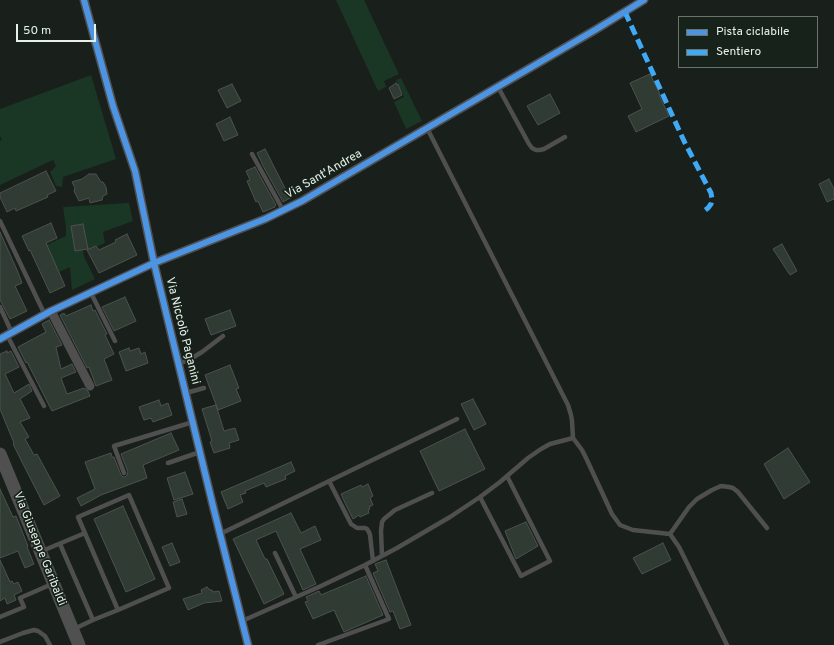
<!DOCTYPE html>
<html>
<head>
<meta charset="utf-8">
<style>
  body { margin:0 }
  #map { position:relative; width:834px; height:645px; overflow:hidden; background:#191f1b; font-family:Overpass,sans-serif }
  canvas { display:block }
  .legend { position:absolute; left:678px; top:16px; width:140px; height:52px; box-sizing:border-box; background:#16221a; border:1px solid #6a746d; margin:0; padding:5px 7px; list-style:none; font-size:12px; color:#e7efe9 }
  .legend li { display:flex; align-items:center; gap:8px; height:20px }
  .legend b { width:20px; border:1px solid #6a746d }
  .scale { position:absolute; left:16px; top:24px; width:80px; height:18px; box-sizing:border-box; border:2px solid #e7efe9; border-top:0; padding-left:5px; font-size:12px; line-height:14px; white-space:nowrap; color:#e7efe9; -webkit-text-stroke:3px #16221a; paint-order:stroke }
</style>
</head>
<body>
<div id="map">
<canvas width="834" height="645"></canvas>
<ul class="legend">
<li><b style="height:5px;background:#4d94e3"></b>Pista ciclabile</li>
<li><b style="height:5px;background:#3fa9f5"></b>Sentiero</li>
</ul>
<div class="scale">50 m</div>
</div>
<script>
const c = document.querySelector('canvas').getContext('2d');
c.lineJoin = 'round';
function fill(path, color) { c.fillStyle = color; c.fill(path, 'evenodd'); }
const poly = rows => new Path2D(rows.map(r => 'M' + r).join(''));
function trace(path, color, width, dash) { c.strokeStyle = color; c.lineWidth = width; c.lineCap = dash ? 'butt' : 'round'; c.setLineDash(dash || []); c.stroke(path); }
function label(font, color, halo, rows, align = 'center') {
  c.font = font + ' Overpass,sans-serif'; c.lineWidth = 3.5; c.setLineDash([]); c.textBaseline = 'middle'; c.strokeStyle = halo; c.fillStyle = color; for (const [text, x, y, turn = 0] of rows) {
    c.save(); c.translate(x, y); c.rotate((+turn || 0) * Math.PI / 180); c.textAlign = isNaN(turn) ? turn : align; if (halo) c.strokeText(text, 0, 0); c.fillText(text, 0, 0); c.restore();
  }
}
fill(poly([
  [336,0,364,0,399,74,384,81,386,87,378,91],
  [91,75,116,159,63,177,62,187,56,186,50,172,56,166,53,160,0,185,0,141,2,140,0,136,0,109],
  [401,78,422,121,406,129,394,102,404,97,396,80],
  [129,203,133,221,103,232,105,243,89,250,88,249,83,224,71,226,75,251,83,250,84,257,95,279,72,290,70,267,59,272,49,250,42,247,66,236,66,227,63,207]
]), '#1a3725');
const building = poly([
  [650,74,660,94,659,95,669,116,636,132,628,116,642,109,630,83,650,74],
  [396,83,397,85,398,84,402,95,394,99,389,88,396,83],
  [232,84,241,101,227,108,218,90,232,84],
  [550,94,560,113,538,125,527,106,550,94],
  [230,117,238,135,224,141,216,124,230,117],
  [265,149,290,198,283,202,262,164,262,163,257,153,265,149],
  [255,167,276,205,275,206,275,207,263,212,258,201,256,202,247,181,250,180,246,171,255,167],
  [46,171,56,191,47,195,48,197,16,211,15,208,7,212,0,197,0,193,46,171],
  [89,174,96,174,101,182,103,182,106,187,107,194,103,196,102,200,90,203,89,198,79,201,74,191,75,188,72,182,82,179,89,174],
  [829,179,834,189,834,199,827,202,819,184,829,179],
  [51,223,57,238,46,243,65,286,50,293,30,250,29,251,22,236,51,223],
  [83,224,88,249,75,251,71,226,83,224],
  [0,232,17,270,22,283,15,286,27,311,10,319,0,300,0,232],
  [127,234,137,255,99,273,87,250,96,246,99,250,116,242,115,240,127,234],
  [782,244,797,271,790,275,773,249,782,244],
  [125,297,136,321,114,331,102,307,125,297],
  [91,305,93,311,95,310,107,334,105,335,114,354,104,359,112,380,96,386,89,367,87,368,60,315,64,313,66,316,91,305],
  [230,310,236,326,211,335,205,319,230,310],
  [49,320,62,345,56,347,61,369,72,364,76,372,61,378,67,394,84,388,88,391,90,396,52,411,27,362,26,363,18,347,46,332,42,324,49,320],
  [129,348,130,351,139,348,141,354,145,352,148,363,126,371,119,352,129,348],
  [7,351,7,353,11,351,19,367,5,374,14,393,29,384,32,391,20,399,30,418,20,422,29,437,25,439,34,455,37,454,60,496,44,505,23,464,13,444,14,443,0,409,0,354,7,351],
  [230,365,239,388,236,389,241,401,218,410,205,375,230,365],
  [473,399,486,424,474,430,461,404,473,399],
  [159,400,161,406,168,403,172,415,153,422,151,418,144,420,139,407,159,400],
  [216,405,224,431,235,428,239,440,229,443,230,448,214,453,210,442,212,441,202,409,216,405],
  [465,429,485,469,439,491,420,451,465,429],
  [171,433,179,450,143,465,147,478,101,495,81,506,77,498,95,489,85,462,111,453,112,457,114,457,121,475,123,477,125,477,127,475,128,472,121,454,171,433],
  [788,448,810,482,784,499,764,464,788,448],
  [291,462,295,471,285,476,286,479,266,487,264,483,245,491,246,493,240,495,243,502,228,509,221,492,291,462],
  [185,472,193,494,174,500,167,478,185,472],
  [368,484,373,496,370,498,373,505,369,507,370,509,368,510,369,513,360,517,359,515,353,519,346,505,341,494,361,485,362,487,368,484],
  [0,489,13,517,16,516,28,546,27,547,34,564,25,568,18,551,0,558,0,489],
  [182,499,187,514,177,517,173,502,182,499],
  [123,506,155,579,126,592,94,519,123,506],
  [291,513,301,533,315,526,321,540,300,549,316,584,303,590,276,531,256,540,265,559,267,559,284,594,264,604,233,539,291,513],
  [526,522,538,546,516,559,505,531,526,522],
  [172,543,180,562,170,566,162,547,172,543],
  [663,543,671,560,642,574,633,558,663,543],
  [0,560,10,582,12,581,14,584,18,582,22,591,14,595,16,600,7,604,5,598,0,601,0,560],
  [386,560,411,625,400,629,393,611,390,612,373,573,378,571,375,564,386,560],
  [366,576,383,615,344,632,334,610,313,619,305,602,308,601,306,597,319,591,321,595,366,576],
  [207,587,210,590,212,590,213,592,219,591,222,601,204,603,188,610,183,599,202,593,201,590,207,587]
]);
fill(building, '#303b34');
trace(building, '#4d524f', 1);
trace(poly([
  [498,87,529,144,532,148,536,150,540,150,544,149,565,137],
  [252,154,283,210],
  [0,221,45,315],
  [91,293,115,341],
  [0,307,12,333],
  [7,335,44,406],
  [178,363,187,361,202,352,223,336],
  [186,393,204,388],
  [573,438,582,450,587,460,612,514,620,525,633,530,670,534,679,547,684,557,727,645],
  [168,463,200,452],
  [124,473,114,446,193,422],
  [329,481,351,524,357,528,365,528,367,529,369,532,370,535,373,561],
  [480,497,521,576,550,561,507,476],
  [220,534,457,419],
  [670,534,689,507,697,499,712,490,721,486,729,487,733,488,738,492,767,528],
  [60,544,93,620],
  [42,551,85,533],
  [275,553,296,597],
  [382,556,381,531,382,522,384,519,395,510,432,493],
  [0,617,24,607,20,598,52,584],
  [242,621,321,586,365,565,397,548,450,517,480,497,500,482,528,458,541,449,550,444,573,438,572,421,571,415,568,405,427,128],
  [74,629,93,620,118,610,169,588,129,495,78,517,118,610],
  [0,642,23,633,34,630,38,631,45,636,50,645],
  [318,645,389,619,365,565]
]), '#4f4f50', 4.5);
trace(poly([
  [84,0,113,106,135,171,154,263,214,510,248,645],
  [51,311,90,386],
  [0,339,51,311,154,263,265,219,302,201,595,30,644,0]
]), '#4f4f50', 9);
trace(poly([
  [0,454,79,645]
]), '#505051', 13);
trace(poly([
  [625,12,684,141,711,193,712,199,711,204,708,208,704,211]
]), '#3fa9f5', 5, [10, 5]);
trace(poly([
  [84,0,113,106,135,171,154,263,214,510,248,645],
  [0,339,51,311,154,263,265,219,302,201,595,30,644,0]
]), '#4d94e3', 6);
label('12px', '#e7efe9', '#16221a', [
  ["Via Sant'Andrea",324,175,-30],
  ["Via Niccolò Paganini",182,331,76],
  ["Via Giuseppe Garibaldi",39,549,68]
]);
</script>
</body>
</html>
